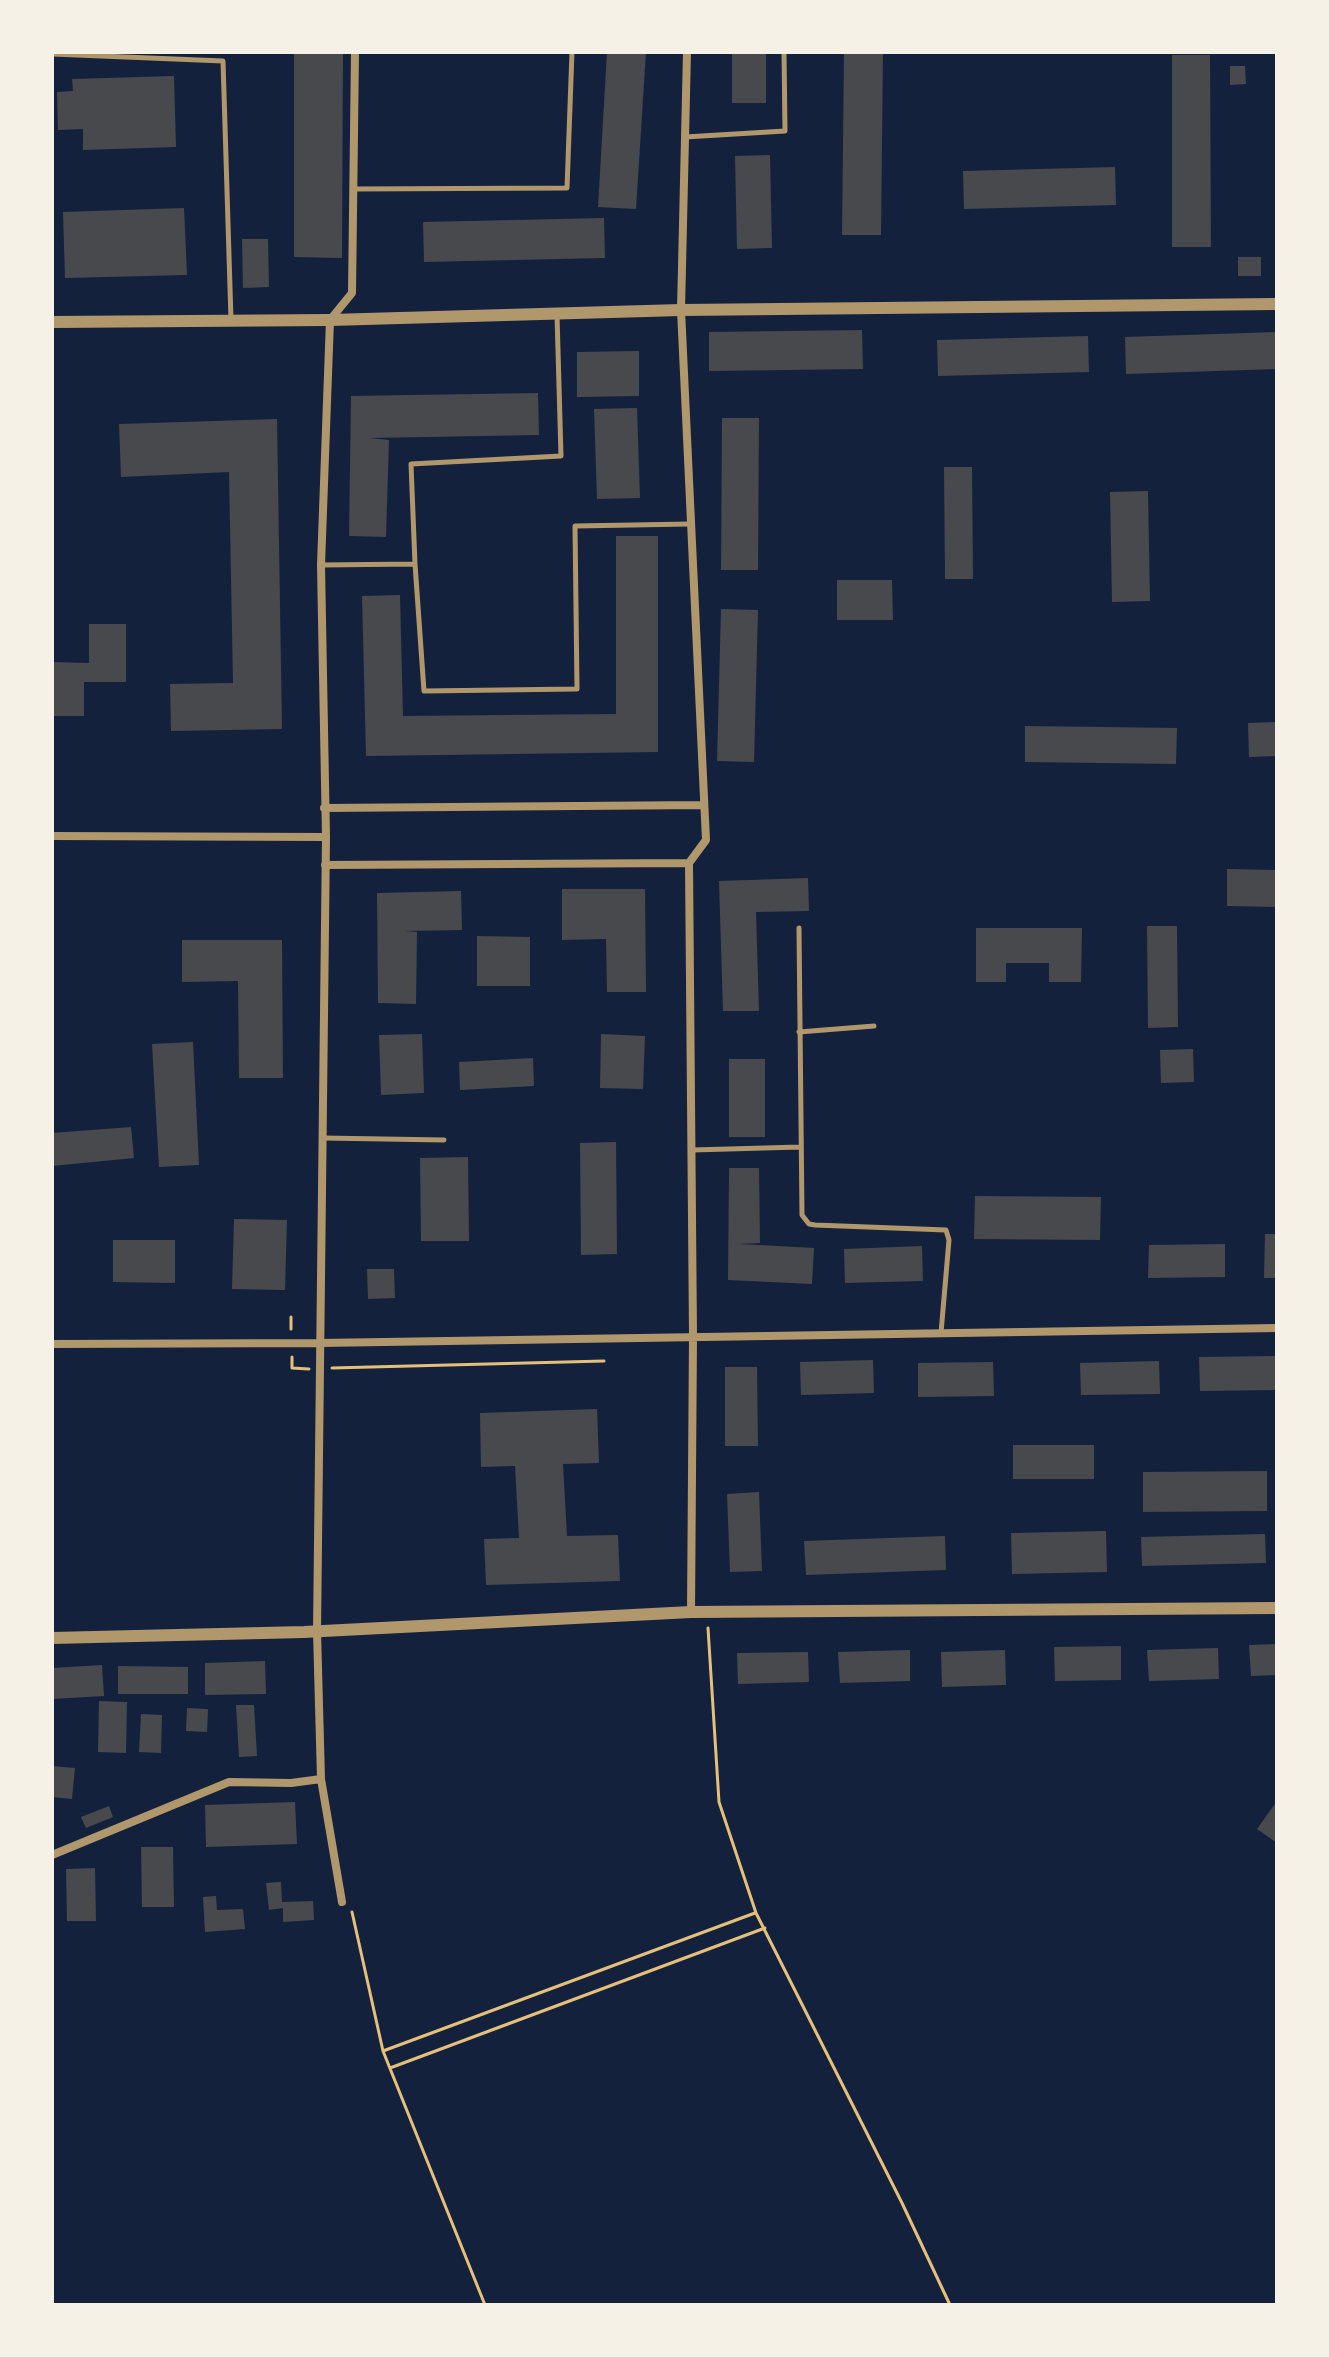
<!DOCTYPE html>
<html>
<head>
<meta charset="utf-8">
<style>
  body { margin:0 }
  #map { position:relative; width:1329px; height:2357px; overflow:hidden; background:#14213d; font-family:"PT Sans Narrow",sans-serif }
  canvas { display:block }
  .frame { position:absolute; inset:0; border:54px solid #f6f1e7; pointer-events:none }
</style>
</head>
<body>
<div id="map">
<canvas width="1329" height="2357"></canvas>
<div class="frame"></div>
</div>
<script>
const c = document.querySelector('canvas').getContext('2d');
c.lineJoin = 'round';
function fill(path, color) { c.fillStyle = color; c.fill(path, 'evenodd'); }
const poly = rows => new Path2D(rows.map(r => 'M' + r).join(''));
function trace(path, color, width, dash) { c.strokeStyle = color; c.lineWidth = width; c.lineCap = dash ? 'butt' : 'round'; c.setLineDash(dash || []); c.stroke(path); }
fill(poly([
  [294,52,343,52,342,258,294,257],
  [607,52,646,52,636,209,598,207],
  [732,52,766,52,766,103,732,103],
  [844,52,883,52,881,235,842,235],
  [1172,55,1210,55,1211,247,1172,247],
  [1230,66,1245,66,1246,84,1230,85],
  [174,76,176,147,83,150,83,129,58,130,57,92,73,91,72,79],
  [770,155,772,248,737,249,735,156],
  [1115,167,1116,205,964,209,963,171],
  [184,208,187,275,65,278,63,212],
  [604,218,605,258,424,262,423,222],
  [242,239,268,239,269,287,243,288],
  [1238,257,1261,257,1261,276,1238,276],
  [862,330,863,369,709,371,709,332],
  [1277,332,1277,369,1126,374,1125,337],
  [1088,336,1089,372,938,376,937,340],
  [639,351,639,396,577,397,577,352],
  [538,393,539,435,369,438,389,440,386,537,349,536,351,396],
  [637,408,640,498,597,499,594,409],
  [722,418,759,418,758,570,721,570],
  [277,419,282,729,171,731,170,684,233,683,229,472,121,477,119,424],
  [944,467,972,467,973,579,945,579],
  [1148,491,1150,601,1112,602,1110,492],
  [616,536,658,536,658,752,366,756,362,596,400,595,403,716,616,714],
  [837,580,892,580,893,620,837,620],
  [721,609,758,610,754,762,717,761],
  [89,624,126,624,126,682,84,682,84,716,52,716,52,662,89,663],
  [1277,722,1277,756,1249,757,1248,723],
  [1025,726,1177,728,1176,764,1025,762],
  [1227,869,1277,870,1277,907,1227,906],
  [808,878,809,911,756,912,759,1011,723,1011,719,881],
  [562,889,645,889,646,992,607,992,606,939,562,940],
  [461,891,462,930,405,931,417,932,416,1004,378,1003,377,893],
  [1147,926,1177,926,1178,1027,1148,1028],
  [976,928,1082,928,1081,982,1049,982,1049,963,1006,963,1006,982,976,982],
  [477,936,530,937,530,986,477,986],
  [182,940,282,940,283,1078,239,1078,238,981,182,982],
  [422,1034,424,1093,381,1095,379,1035],
  [601,1034,645,1036,643,1089,600,1088],
  [193,1042,199,1165,159,1167,152,1044],
  [1193,1049,1194,1082,1161,1083,1160,1050],
  [533,1058,534,1086,460,1090,459,1062],
  [729,1059,765,1059,765,1137,729,1137],
  [131,1127,134,1158,52,1166,52,1133],
  [616,1142,617,1254,581,1255,580,1143],
  [468,1157,469,1241,421,1241,420,1158],
  [729,1168,759,1168,760,1243,740,1244,814,1248,812,1284,728,1280],
  [975,1196,1101,1197,1100,1240,974,1239],
  [234,1219,287,1220,285,1290,232,1289],
  [1265,1234,1277,1234,1277,1278,1264,1278],
  [113,1240,175,1240,175,1283,113,1282],
  [1225,1244,1225,1277,1148,1278,1149,1245],
  [922,1246,923,1281,845,1283,844,1249],
  [367,1269,394,1269,395,1298,368,1299],
  [1276,1356,1276,1390,1200,1391,1199,1357],
  [873,1360,874,1393,801,1395,800,1362],
  [1159,1361,1160,1394,1081,1395,1080,1363],
  [993,1362,994,1396,918,1397,918,1363],
  [725,1367,757,1367,758,1446,725,1446],
  [597,1409,599,1463,563,1464,567,1536,618,1535,620,1581,486,1585,484,1539,519,1538,515,1466,481,1467,480,1413],
  [1013,1445,1094,1445,1094,1479,1013,1479],
  [1267,1471,1267,1511,1143,1512,1143,1472],
  [759,1492,762,1571,730,1572,727,1494],
  [1106,1531,1107,1572,1012,1574,1011,1533],
  [1265,1534,1266,1563,1142,1566,1141,1537],
  [945,1536,946,1570,806,1575,804,1541],
  [1277,1644,1277,1675,1251,1676,1249,1645],
  [1121,1646,1121,1680,1055,1681,1054,1647],
  [1218,1648,1219,1679,1149,1681,1147,1650],
  [910,1650,910,1681,840,1683,838,1652],
  [1005,1650,1006,1685,942,1687,941,1652],
  [808,1652,809,1682,738,1684,737,1653],
  [265,1661,266,1694,205,1695,205,1663],
  [102,1665,104,1696,52,1699,52,1668],
  [118,1666,188,1667,188,1694,118,1694],
  [99,1701,127,1702,126,1753,98,1752],
  [236,1705,254,1705,257,1756,239,1757],
  [187,1708,208,1709,207,1732,186,1731],
  [141,1714,162,1715,161,1753,139,1752],
  [52,1766,75,1768,72,1799,52,1797],
  [1277,1801,1277,1843,1257,1829],
  [295,1802,297,1844,206,1847,205,1805],
  [109,1806,113,1817,86,1828,81,1817],
  [141,1847,173,1847,174,1907,142,1907],
  [95,1868,96,1921,67,1921,66,1869],
  [281,1882,282,1902,313,1901,314,1920,283,1922,283,1908,269,1910,266,1883],
  [216,1896,217,1910,243,1909,245,1929,205,1932,203,1897]
]), '#48494c');
trace(poly([
  [291,1317,291,1329],
  [292,1357,292,1368,309,1369],
  [332,1368,604,1361],
  [708,1628,719,1802,756,1913,902,2203,950,2305],
  [352,1912,383,2051,485,2305],
  [383,2051,755,1913],
  [390,2068,765,1928]
]), '#e5c07b', 3);
trace(poly([
  [52,54,223,61,231,320],
  [685,137,785,131,784,52],
  [354,189,567,188,572,52],
  [415,564,411,464,561,456,557,315],
  [321,565,415,564,424,691,577,689,575,526,690,524],
  [799,928,802,1215,809,1224,815,1225,946,1230,949,1240,941,1333],
  [799,1032,874,1026],
  [323,1138,444,1140],
  [692,1150,800,1147]
]), '#b1986c', 5);
trace(poly([
  [687,52,681,310,706,840,689,863,693,1336,691,1612],
  [324,808,703,805],
  [52,836,326,837],
  [325,865,689,863],
  [52,1344,320,1343,1277,1328],
  [52,1855,229,1782,291,1783,321,1779],
  [342,1902,321,1779,317,1631,326,837,321,565,330,320,352,293,355,52]
]), '#b1986c', 8);
trace(poly([
  [52,322,330,320,681,310,1277,304],
  [52,1638,304,1632,691,1612,1277,1608]
]), '#b1986c', 12);
</script>
</body>
</html>
